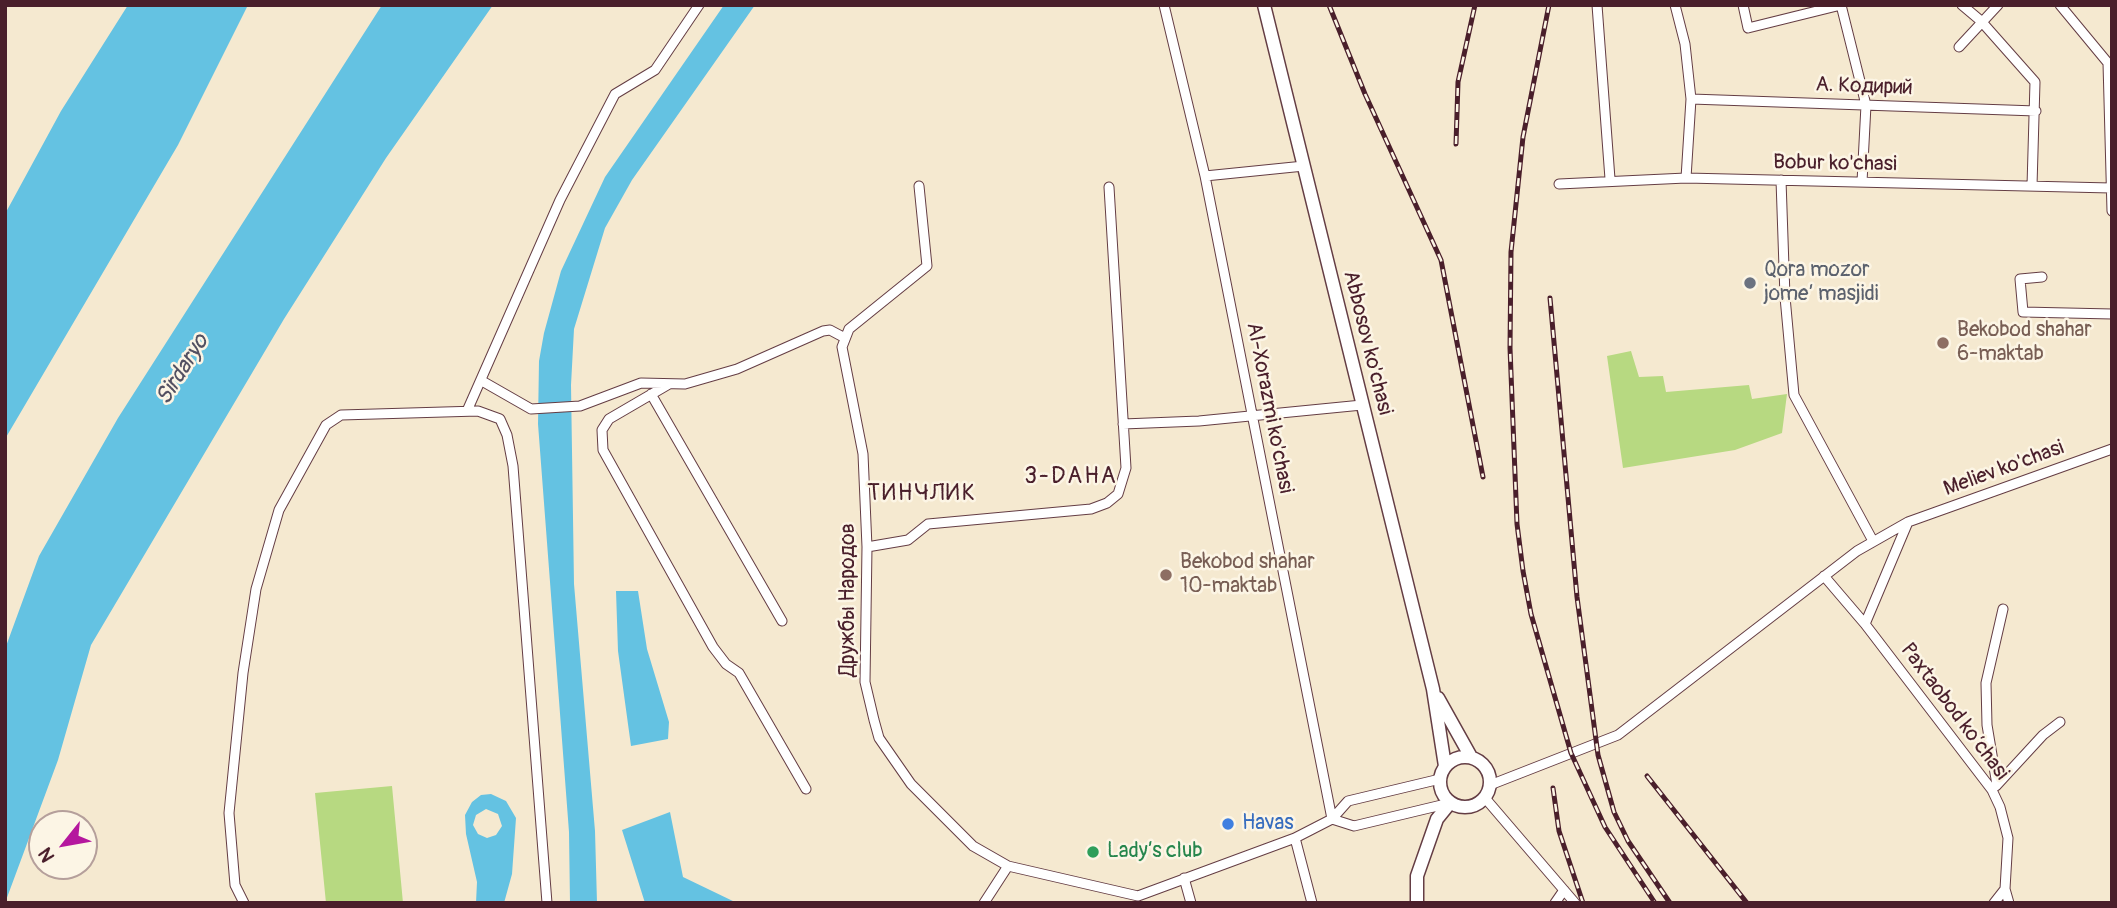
<!DOCTYPE html>
<html>
<head>
<meta charset="utf-8">
<style>
  body { margin:0 }
  #map { position:relative; width:2117px; height:908px; overflow:hidden; background:#f5e9d0; font-family:Pangolin,sans-serif }
  canvas { display:block }
  .frame { position:absolute; inset:0; border:7px solid #4a1f2b; pointer-events:none }
  .north { position:absolute; left:28px; top:810px; width:70px; height:70px; box-sizing:border-box; background:#fcf5e5; border:2px solid #b59f9b; border-radius:50%; rotate:239deg; font-size:19px; font-weight:700; line-height:28px; text-align:center; color:#4a1f2b }
  .north::after { content:''; display:block; margin:auto; width:24px; height:32px; background:#b5179e; clip-path:polygon(50% 0,100% 100%,50% 72%,0 100%) }
</style>
</head>
<body>
<div id="map">
<canvas width="2117" height="908"></canvas>
<div class="frame"></div>
<div class="north">N</div>
</div>
<script>
const c = document.querySelector('canvas').getContext('2d');
c.lineJoin = 'round';
function fill(path, color) { c.fillStyle = color; c.fill(path, 'evenodd'); }
const poly = rows => new Path2D(rows.map(r => 'M' + r).join(''));
function trace(path, color, width, dash) { c.strokeStyle = color; c.lineWidth = width; c.lineCap = dash ? 'butt' : 'round'; c.setLineDash(dash || []); c.stroke(path); }
function label(font, color, halo, rows, align = 'center') {
  c.font = font + ' Pangolin,sans-serif'; c.lineWidth = 5; c.setLineDash([]); c.textBaseline = 'middle'; c.strokeStyle = halo; c.fillStyle = color; for (const [text, x, y, turn = 0] of rows) {
    c.save(); c.translate(x, y); c.rotate((+turn || 0) * Math.PI / 180); c.textAlign = isNaN(turn) ? turn : align; if (halo) c.strokeText(text, 0, 0); c.fillText(text, 0, 0); c.restore();
  }
}
fill(poly([
  [1631,351,1639,377,1663,376,1666,392,1749,385,1752,399,1787,394,1782,433,1735,450,1623,468,1607,356],
  [392,786,403,903,326,903,315,793]
]), '#b7d981');
fill(poly([
  [128,5,248,5,178,145,5,439,5,214,61,111],
  [382,5,493,5,386,158,284,319,91,645,58,760,5,903,5,649,39,556,118,418],
  [724,5,755,5,632,180,605,228,574,329,571,385,574,584,595,831,597,903,570,903,569,832,538,424,539,361,544,333,561,271,605,177],
  [616,591,638,591,647,649,669,722,668,739,631,746,618,651],
  [491,794,506,801,516,818,512,874,504,903,476,903,477,882,466,834,465,815,472,802,481,795],
  [486,809,498,814,502,826,496,835,487,838,478,834,473,825,476,815],
  [670,812,683,877,737,903,645,903,622,830]
]), '#64c2e2');
const minor = poly([
  [1164,5,1205,176,1332,819],
  [1597,5,1610,179],
  [1675,5,1685,44,1691,99,1686,178],
  [1743,5,1748,28,1841,5,1866,105,1862,182],
  [1962,5,1981,21,2035,82,2032,186],
  [2060,5,2108,63,2112,211],
  [1959,47,1998,5],
  [1691,99,2036,111],
  [1205,176,1304,166],
  [1781,180,1785,297,1794,395,1873,541],
  [1559,184,1686,178,2111,188],
  [919,186,927,266,849,329,842,347,863,454,867,547,865,682,874,720,879,738,911,784,973,846,1008,866,1138,896],
  [2042,277,2020,279,2023,312,2112,314],
  [482,381,531,409,580,406,641,383,685,384,737,369,823,331,830,330,845,338],
  [669,384,609,419,602,430,603,450,713,647,726,664,739,673,806,789],
  [651,394,782,621],
  [467,411,560,200,615,94,655,70,699,5],
  [1123,424,1199,421,1362,405],
  [867,547,908,540,928,524,1091,509,1107,503,1118,494,1126,468,1109,187],
  [1824,576,1865,624,1992,790,2000,807,2008,838,2005,889,2009,903],
  [1865,624,1908,522,2112,449],
  [1490,785,1618,735,1857,551,1908,522],
  [1997,785,1987,725,1986,683,2003,609],
  [1996,786,2043,735,2060,722],
  [1485,798,1575,903],
  [1332,819,1354,826,1450,803],
  [1295,838,1312,903],
  [1184,878,1191,903],
  [1138,896,1295,838,1332,819,1348,801,1440,779],
  [244,903,235,885,229,813,243,673,256,589,279,510,326,425,341,415,478,411,500,419,507,435,513,466,547,903],
  [984,903,1008,866],
  [1555,903,1564,890],
  [1994,903,2005,889]
]);
const major = poly([
  [1264,5,1433,689,1445,766],
  [1438,698,1471,757],
  '1440 782a25 25 0 1 1 50 0a25 25 0 1 1-50 0Z',
  [1417,903,1417,876,1437,819,1450,803]
]);
trace(minor, '#643d44', 11);
trace(major, '#643d44', 15);
trace(minor, '#fff', 9);
trace(major, '#fff', 12);
const rail = poly([
  [1329,5,1365,94,1441,260,1483,477],
  [1549,5,1523,137,1511,252,1510,348,1517,524,1523,571,1531,614,1571,753,1605,827,1655,903],
  [1456,144,1458,82,1475,5],
  [1550,298,1577,597,1598,755,1614,812,1628,841,1670,903],
  [1647,776,1747,903],
  [1553,788,1559,831,1583,903]
]);
trace(rail, '#4a1f2b', 5);
trace(rail, '#fcf5e5', 2.5, [8]);
for (const [x, y, r, color] of [
  [1750,283,7,"#6b7280"],
  [1943,343,7,"#8d6e63"],
  [1166,575,7,"#8d6e63"],
  [1228,824,7,"#3f7fe0"],
  [1093,852,7,"#2e9e5b"]
]) { const dot = new Path2D(); dot.arc(x, y, r, 0, 2 * Math.PI); c.fillStyle = color; c.fill(dot); trace(dot, '#fcf5e5', 2.5); }
label('21px', '#4a1f2b', '#fcf5e5', [
  ["А. Кодирий",1864,87,2],
  ["Bobur ko'chasi",1835,164,1],
  ["Abbosov ko'chasi",1367,343,76],
  ["Al-Xorazmi ko'chasi",1269,408,79],
  ["Meliev ko'chasi",2004,469,-20],
  ["Дружбы Народов",849,600,-90],
  ["Paxtaobod ko‘chasi",1954,712,53]
]);
label('21px', '#5b616d', '#fcf5e5', [
  ["Qora mozor",1764,271],
  ["jome’ masjidi",1764,295]
], 'left');
label('21px', '#785e54', '#fcf5e5', [
  ["Bekobod shahar",1957,331],
  ["6-maktab",1957,355],
  ["Bekobod shahar",1180,563],
  ["10-maktab",1180,587]
], 'left');
label('21px', '#366cbe', '#fcf5e5', [
  ["Havas",1242,824]
], 'left');
label('21px', '#27864d', '#fcf5e5', [
  ["Lady’s club",1107,852]
], 'left');
label('italic 23px', '#525062', '#fcf5e5', [
  ["Sirdaryo",183,370,-58]
]);
c.letterSpacing = '2px';
label('23px', '#4a1f2b', '#fcf5e5', [
  ["3-DAHA",1071,477],
  ["ТИНЧЛИК",922,494]
]);
c.letterSpacing = '0px';
</script>
</body>
</html>
